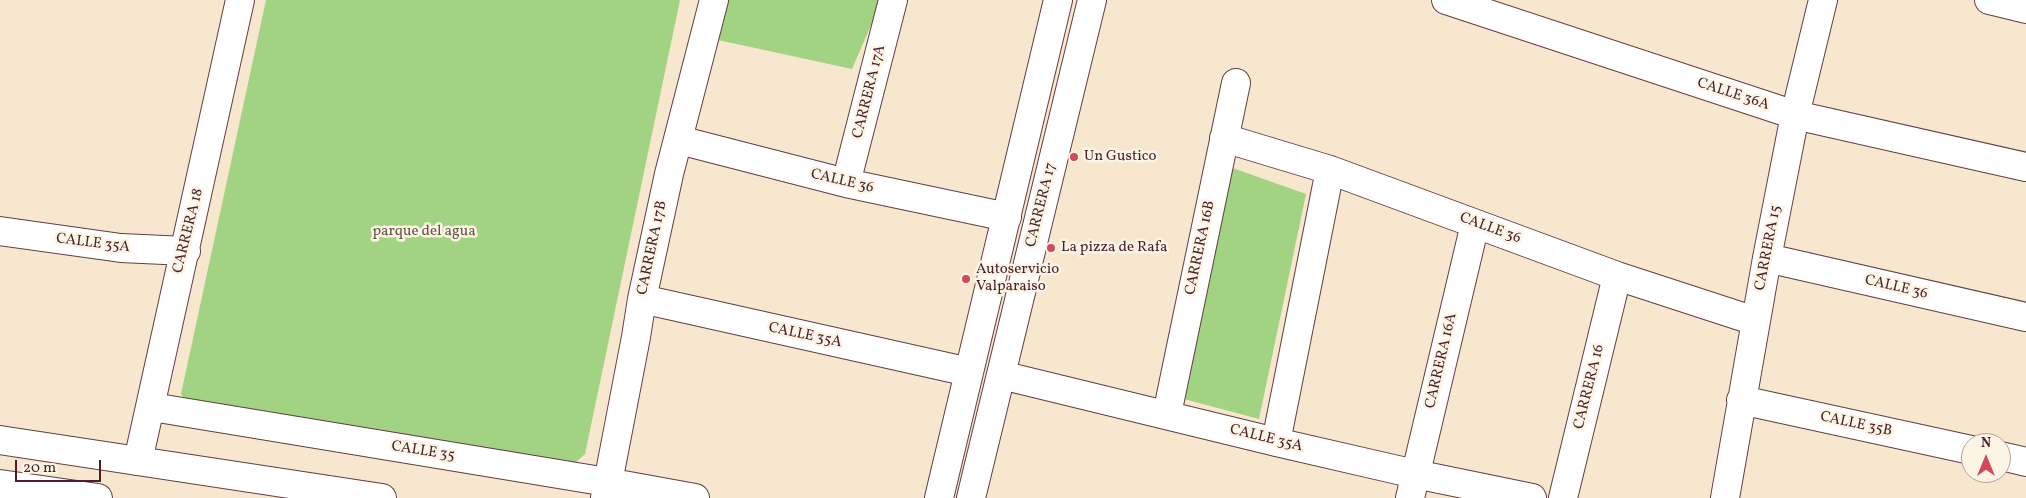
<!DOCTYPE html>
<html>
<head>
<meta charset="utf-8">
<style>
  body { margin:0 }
  #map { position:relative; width:2026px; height:498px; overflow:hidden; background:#f6e7ce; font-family:Vollkorn,serif }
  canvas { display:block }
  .north { position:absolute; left:1961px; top:433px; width:50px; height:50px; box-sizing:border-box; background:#fcf5e5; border:1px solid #b59f9b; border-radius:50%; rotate:0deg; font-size:14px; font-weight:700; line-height:20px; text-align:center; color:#4a1f2b }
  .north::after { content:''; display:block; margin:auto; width:18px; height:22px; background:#d1495b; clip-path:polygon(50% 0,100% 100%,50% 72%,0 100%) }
  .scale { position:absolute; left:15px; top:460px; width:86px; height:22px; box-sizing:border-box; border:2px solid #4a1f2b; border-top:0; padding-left:6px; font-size:15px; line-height:18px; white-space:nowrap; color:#4a1f2b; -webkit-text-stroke:4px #fcf5e5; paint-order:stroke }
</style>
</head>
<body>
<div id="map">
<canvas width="2026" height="498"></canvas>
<div class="north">N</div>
<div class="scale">20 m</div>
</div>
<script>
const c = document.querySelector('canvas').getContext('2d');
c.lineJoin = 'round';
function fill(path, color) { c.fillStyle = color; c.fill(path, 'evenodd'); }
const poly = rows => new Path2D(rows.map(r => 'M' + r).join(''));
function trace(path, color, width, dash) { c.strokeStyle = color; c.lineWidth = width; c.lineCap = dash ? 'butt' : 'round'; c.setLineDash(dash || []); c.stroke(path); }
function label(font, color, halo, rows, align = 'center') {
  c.font = font + ' Vollkorn,serif'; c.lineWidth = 5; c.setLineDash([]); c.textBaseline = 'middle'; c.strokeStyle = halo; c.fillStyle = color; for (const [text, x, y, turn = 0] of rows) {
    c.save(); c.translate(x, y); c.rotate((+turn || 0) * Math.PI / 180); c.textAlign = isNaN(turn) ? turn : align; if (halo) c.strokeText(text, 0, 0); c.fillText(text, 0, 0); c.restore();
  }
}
fill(poly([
  [266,0,680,0,585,454,566,471,194,412,181,394],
  [726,0,882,0,852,69,718,40],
  [1227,166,1306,194,1259,419,1184,399]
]), '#a1d382');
const minor = poly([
  [1446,0,1795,115,2026,167],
  [1989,0,2026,9],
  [1224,138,1330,170,1617,276,1755,321],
  [679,140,846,183,1007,217],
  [846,183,893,0],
  [0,231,121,248,186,251],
  [1767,258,2026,317],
  [642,299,969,372],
  [1001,375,1276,442,1415,474,1532,498],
  [1741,400,1971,450],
  [152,407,607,482,695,498],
  [1167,414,1236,83],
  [1276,442,1330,170],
  [2001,456,2026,462],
  [138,461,240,0],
  [605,498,636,337,642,299,669,174,714,0],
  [939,498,1058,0],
  [971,498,1092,0],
  [1410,498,1475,224],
  [1563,498,1617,276],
  [1725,498,1767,258,1795,115,1823,0]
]);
const major = poly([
  [0,440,382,498],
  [0,484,98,498]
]);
trace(minor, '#643d43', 30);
trace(major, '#643d43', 30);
trace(minor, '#fff', 28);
trace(major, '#fff', 28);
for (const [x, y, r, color] of [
  [1074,157,5,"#d1495b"],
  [1051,248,5,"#d1495b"],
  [966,279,5,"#d1495b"]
]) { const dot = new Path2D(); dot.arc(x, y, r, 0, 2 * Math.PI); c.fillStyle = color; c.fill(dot); trace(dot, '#fcf5e5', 2); }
label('15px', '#4a1f2b', '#fcf5e5', [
  ["CARRERA 17A",870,92,-76],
  ["CALLE 36A",1733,95,18],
  ["CALLE 36",842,182,13],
  ["CARRERA 17",1042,205,-76],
  ["CALLE 36",1490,229,20],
  ["CARRERA 18",189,231,-76],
  ["CALLE 35A",93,244,7],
  ["CARRERA 17B",653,248,-78],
  ["CARRERA 16B",1201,248,-78],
  ["CARRERA 15",1769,248,-79],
  ["CALLE 36",1896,288,13],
  ["CALLE 35A",805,336,12],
  ["CARRERA 16A",1442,361,-77],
  ["CARRERA 16",1590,387,-76],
  ["CALLE 35B",1856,425,12],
  ["CALLE 35A",1266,439,14],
  ["CALLE 35",423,452,9]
]);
label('15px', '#4a1f2b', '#fcf5e5', [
  ["Un Gustico",1084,157],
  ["La pizza de Rafa",1061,248],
  ["Autoservicio",976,270],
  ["Valparaiso",976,287]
], 'left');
label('15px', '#645545', '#fcf5e5', [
  ["parque del agua",424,232]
]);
</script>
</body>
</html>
